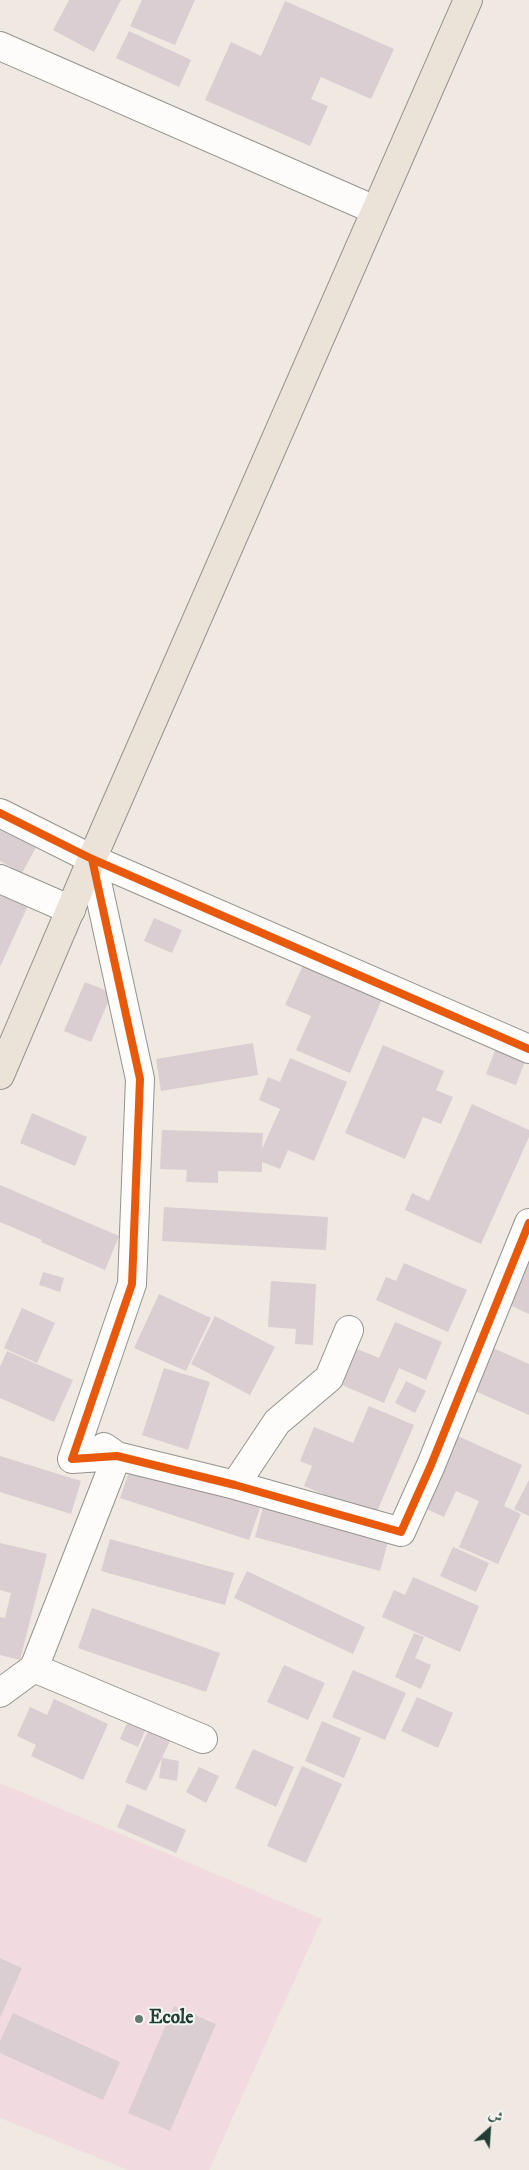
<!DOCTYPE html>
<html>
<head>
<meta charset="utf-8">
<style>
  body { margin:0 }
  #map { position:relative; width:529px; height:2170px; overflow:hidden; background:#efe9e1; font-family:"IM FELL DW Pica",Amiri,serif }
  canvas { display:block }
  .north { position:absolute; left:464px; top:2105px; width:50px; height:50px; -webkit-text-stroke:4px #f6f6f2; paint-order:stroke; rotate:26deg; font-size:14px; font-weight:700; line-height:20px; text-align:center; color:#1f3d34 }
  .north::after { content:''; display:block; margin:auto; width:18px; height:22px; background:#1f3d34; clip-path:polygon(50% 0,100% 100%,50% 72%,0 100%) }
</style>
</head>
<body>
<div id="map">
<canvas width="529" height="2170"></canvas>
<div class="north">ش</div>
</div>
<script>
const c = document.querySelector('canvas').getContext('2d');
c.lineJoin = 'round';
function fill(path, color) { c.fillStyle = color; c.fill(path, 'evenodd'); }
const poly = rows => new Path2D(rows.map(r => 'M' + r).join(''));
function trace(path, color, width, dash) { c.strokeStyle = color; c.lineWidth = width; c.lineCap = dash ? 'butt' : 'round'; c.setLineDash(dash || []); c.stroke(path); }
function label(font, color, halo, rows, align = 'center') {
  c.font = font + ' "IM FELL DW Pica",serif'; c.lineWidth = 4; c.setLineDash([]); c.textBaseline = 'middle'; c.strokeStyle = halo; c.fillStyle = color; for (const [text, x, y, turn = 0] of rows) {
    c.save(); c.translate(x, y); c.rotate((+turn || 0) * Math.PI / 180); c.textAlign = isNaN(turn) ? turn : align; if (halo) c.strokeText(text, 0, 0); c.fillText(text, 0, 0); c.restore();
  }
}
fill(poly([
  [0,1783,322,1919,209,2170,128,2170,0,2118]
]), '#f1dbe1');
fill(poly([
  [69,0,121,0,94,52,53,30],
  [142,0,195,0,175,45,130,26],
  [285,1,394,49,371,99,321,77,311,99,328,106,310,146,205,100,231,42,261,56],
  [129,31,191,60,179,87,116,58],
  [0,819,40,840,22,873,0,861],
  [0,885,31,899,0,967],
  [154,918,182,930,172,953,144,941],
  [304,963,383,997,350,1073,296,1050,311,1016,285,1005],
  [85,982,112,993,91,1042,64,1031],
  [253,1043,258,1075,161,1091,156,1059],
  [383,1045,444,1071,436,1090,453,1097,441,1124,423,1117,405,1159,345,1133],
  [497,1045,527,1056,516,1085,486,1074],
  [290,1058,347,1082,314,1161,288,1150,280,1169,262,1162,262,1172,218,1171,218,1183,186,1182,187,1170,160,1169,162,1130,263,1133,262,1149,280,1109,259,1100,268,1077,280,1082],
  [472,1104,529,1130,529,1137,481,1244,405,1210,412,1193,429,1201],
  [32,1113,87,1137,75,1166,20,1143],
  [0,1185,119,1236,105,1270,41,1242,42,1240,0,1222],
  [164,1207,328,1217,326,1250,162,1241],
  [518,1257,529,1262,529,1314,499,1300],
  [404,1263,467,1290,448,1332,376,1300,386,1277,396,1281],
  [43,1272,64,1278,60,1292,39,1285],
  [271,1281,316,1284,313,1345,295,1344,296,1329,268,1327],
  [159,1294,211,1318,186,1371,134,1348],
  [22,1308,55,1323,37,1363,4,1348],
  [215,1316,275,1347,250,1395,191,1364],
  [395,1322,442,1342,426,1380,399,1368,384,1403,342,1385,357,1349,379,1358],
  [484,1344,529,1364,529,1415,466,1387],
  [7,1351,73,1380,54,1422,0,1398,0,1367],
  [164,1368,210,1382,188,1450,142,1435],
  [406,1381,426,1391,415,1413,395,1403],
  [369,1406,414,1425,375,1516,304,1486,312,1466,300,1461,314,1427,353,1443],
  [449,1432,522,1465,504,1506,521,1514,498,1564,459,1547,479,1501,456,1491,444,1517,427,1509,443,1473,433,1468],
  [0,1456,81,1481,71,1514,0,1492],
  [131,1466,260,1508,249,1540,120,1498],
  [529,1480,529,1516,514,1509],
  [264,1504,389,1538,380,1571,255,1537],
  [110,1539,234,1573,225,1605,101,1571],
  [0,1543,47,1554,20,1660,0,1655,0,1617,5,1618,11,1593,0,1590],
  [453,1547,489,1563,476,1592,440,1576],
  [247,1571,365,1627,353,1654,234,1598],
  [413,1577,479,1606,460,1652,382,1617,394,1590,405,1595],
  [92,1608,220,1653,206,1692,78,1648],
  [414,1633,424,1637,415,1658,431,1665,421,1689,395,1677],
  [284,1665,325,1683,308,1720,267,1702],
  [353,1670,406,1693,385,1740,332,1717],
  [417,1697,453,1713,438,1748,401,1731],
  [54,1699,108,1724,83,1780,31,1756,36,1745,17,1736,30,1707,47,1715],
  [131,1714,149,1722,138,1747,120,1739],
  [322,1721,361,1738,344,1778,305,1761],
  [148,1731,170,1741,146,1791,125,1782],
  [253,1749,294,1767,276,1807,235,1788],
  [162,1758,179,1761,177,1781,159,1778],
  [302,1766,342,1784,306,1863,267,1846],
  [199,1767,219,1776,206,1803,186,1792],
  [127,1804,186,1830,176,1853,117,1827],
  [0,1958,22,1968,0,2018],
  [174,2006,216,2024,170,2131,128,2113],
  [13,2013,120,2062,103,2100,0,2053,0,2041]
]), '#daced2');
const minor = poly([
  [0,46,375,210],
  [0,813,92,859,529,1049],
  [92,859,140,1079,132,1284,72,1459,117,1456,235,1485,401,1532,431,1465,529,1223],
  [0,879,71,910],
  [235,1485,277,1422,329,1378,349,1330],
  [34,1668,203,1739],
  [0,1693,34,1668,117,1456,104,1447]
]);
const major = poly([
  [0,1075,92,859,468,0]
]);
trace(minor, '#93948f', 30);
trace(major, '#93948f', 30);
trace(minor, '#fdfcfa', 28);
trace(major, '#ece3d8', 28);
trace(poly([
  [0,813,92,859,529,1049],
  [92,859,140,1079,132,1284,72,1459,117,1456,235,1485,401,1532,431,1465,529,1223]
]), '#e8590c', 8);
for (const [x, y, r, color] of [
  [139,2019,5,"#687971"]
]) { const dot = new Path2D(); dot.arc(x, y, r, 0, 2 * Math.PI); c.fillStyle = color; c.fill(dot); trace(dot, '#f6f6f2', 2); }
label('bold 19px', '#1f3d34', '#f6f6f2', [
  ["Ecole",149,2019]
], 'left');
</script>
</body>
</html>
